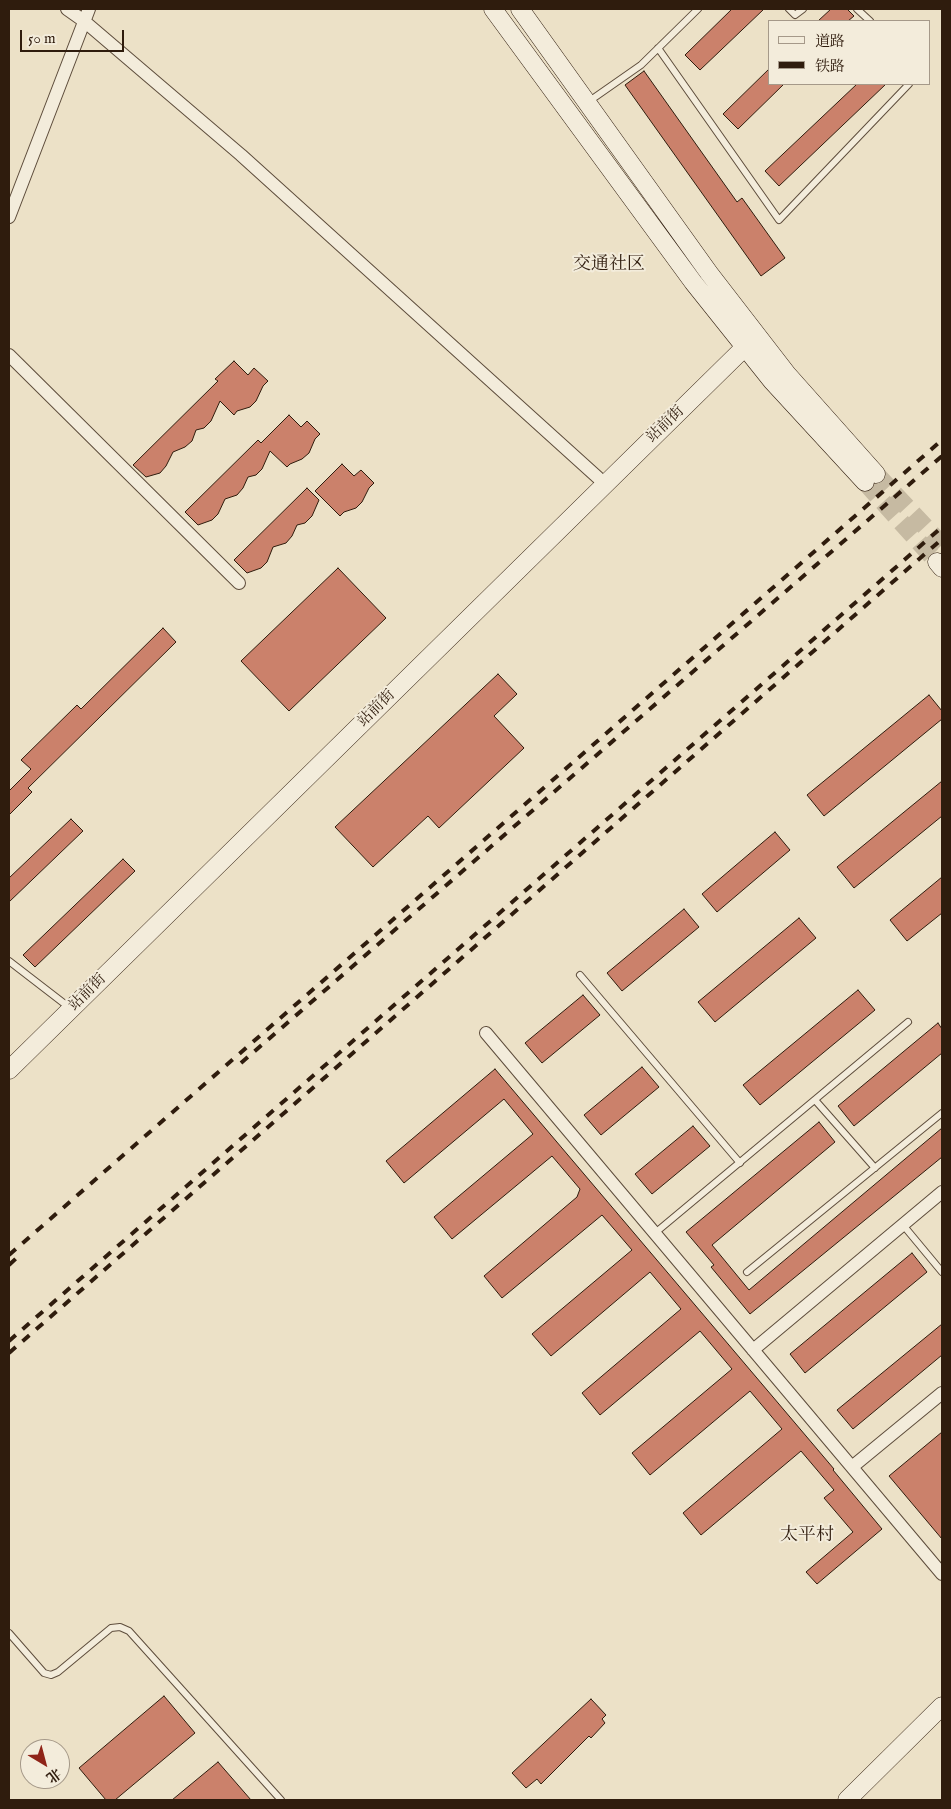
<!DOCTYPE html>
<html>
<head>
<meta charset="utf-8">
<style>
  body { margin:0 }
  #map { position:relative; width:951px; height:1809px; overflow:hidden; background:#ece1c7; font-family:"IM FELL English","Noto Serif SC",serif }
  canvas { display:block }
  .frame { position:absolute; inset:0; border:10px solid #2f1c0d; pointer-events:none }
  .legend { position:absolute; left:768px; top:20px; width:162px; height:65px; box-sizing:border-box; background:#f3ecdb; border:1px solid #a59989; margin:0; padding:6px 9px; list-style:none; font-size:15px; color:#2f1c0d }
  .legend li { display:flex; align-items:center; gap:10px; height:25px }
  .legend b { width:25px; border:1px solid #a59989 }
  .north { position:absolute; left:20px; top:1739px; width:50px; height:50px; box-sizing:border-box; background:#f3ecdb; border:1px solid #a59989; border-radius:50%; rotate:143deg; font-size:14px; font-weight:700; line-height:20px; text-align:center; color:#2f1c0d }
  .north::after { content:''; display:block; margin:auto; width:18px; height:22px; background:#8f2418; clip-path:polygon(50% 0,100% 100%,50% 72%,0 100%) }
  .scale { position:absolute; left:20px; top:30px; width:104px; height:22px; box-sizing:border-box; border:2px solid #2f1c0d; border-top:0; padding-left:6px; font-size:15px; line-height:18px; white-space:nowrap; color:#2f1c0d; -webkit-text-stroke:4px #f3ecdb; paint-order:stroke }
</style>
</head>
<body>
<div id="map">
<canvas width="951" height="1809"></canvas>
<div class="frame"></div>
<ul class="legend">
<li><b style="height:6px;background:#f3ecdb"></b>道路</li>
<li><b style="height:6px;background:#2f1c0d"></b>铁路</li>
</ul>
<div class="north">北</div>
<div class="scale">50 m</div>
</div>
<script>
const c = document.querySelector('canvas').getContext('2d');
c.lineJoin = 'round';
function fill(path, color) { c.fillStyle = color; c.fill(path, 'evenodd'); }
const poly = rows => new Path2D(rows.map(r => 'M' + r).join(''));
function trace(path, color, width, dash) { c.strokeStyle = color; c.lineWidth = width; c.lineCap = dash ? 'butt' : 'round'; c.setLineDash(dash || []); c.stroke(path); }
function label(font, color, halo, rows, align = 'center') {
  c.font = font + ' "IM FELL English","Noto Serif SC",serif'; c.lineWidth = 4; c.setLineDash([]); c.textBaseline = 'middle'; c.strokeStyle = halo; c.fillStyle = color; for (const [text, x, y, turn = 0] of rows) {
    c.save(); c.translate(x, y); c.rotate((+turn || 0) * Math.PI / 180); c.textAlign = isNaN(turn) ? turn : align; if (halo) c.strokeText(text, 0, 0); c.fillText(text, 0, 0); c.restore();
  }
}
const building = poly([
  [732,9,764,9,700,70,685,55,732,9],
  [831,9,847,9,854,16,848,21,818,21,831,9],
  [770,68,770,84,784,84,738,129,723,114,770,68],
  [644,71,737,202,742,198,785,258,761,276,625,85,644,71],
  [857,84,886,84,779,186,765,171,857,84],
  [234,361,248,375,254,368,268,381,263,386,256,401,250,407,237,411,234,415,220,401,211,421,204,428,196,430,192,441,185,447,173,452,166,466,160,473,146,477,133,465,218,381,215,379,234,361],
  [289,415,301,427,307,421,320,434,315,439,309,453,302,459,290,464,287,467,270,451,262,469,256,475,248,477,243,488,237,495,225,499,218,514,212,520,198,525,185,512,258,440,261,443,289,415],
  [342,464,354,476,361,470,374,483,369,488,362,502,356,508,344,512,340,516,315,491,342,464],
  [307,488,319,500,312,516,305,523,297,525,292,536,286,543,273,547,267,562,261,568,247,573,234,560,307,488],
  [338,568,386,618,289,711,241,661,338,568],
  [163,628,176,642,28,788,32,792,9,815,9,791,31,769,21,760,77,705,81,709,163,628],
  [498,674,517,694,494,716,524,748,439,828,428,816,373,867,335,827,498,674],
  [929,695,942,711,942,719,824,816,807,795,929,695],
  [942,781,942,816,854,888,837,867,942,781],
  [71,819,83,831,9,902,9,878,71,819],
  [775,832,790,850,717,912,702,894,775,832],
  [123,859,135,871,35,967,23,955,123,859],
  [942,877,942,913,907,941,890,920,942,877],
  [684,909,699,927,622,991,607,973,684,909],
  [799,918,816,938,715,1022,698,1002,799,918],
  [858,990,875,1010,760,1105,743,1085,858,990],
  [583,995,600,1015,542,1063,525,1043,583,995],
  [938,1023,942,1029,942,1053,854,1126,838,1106,938,1023],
  [642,1067,659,1087,601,1135,584,1115,642,1067],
  [495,1069,834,1469,833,1470,882,1529,817,1584,806,1572,853,1532,824,1498,834,1490,801,1451,701,1535,683,1513,782,1429,750,1391,650,1475,632,1453,732,1369,700,1331,600,1415,582,1393,681,1309,650,1272,551,1356,532,1334,632,1250,602,1215,502,1298,484,1276,577,1197,580,1189,552,1156,452,1239,434,1217,533,1134,504,1099,404,1183,386,1161,495,1069],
  [819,1122,835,1142,712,1245,749,1290,942,1128,942,1157,750,1314,711,1267,714,1265,686,1232,819,1122],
  [693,1126,710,1146,652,1194,635,1174,693,1126],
  [912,1253,927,1272,805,1373,790,1354,912,1253],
  [942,1324,942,1355,853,1429,837,1410,942,1324],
  [942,1432,942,1539,889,1476,942,1432],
  [164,1696,195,1733,115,1800,106,1800,79,1768,164,1696],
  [591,1699,606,1715,602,1719,605,1723,591,1738,589,1736,541,1784,537,1779,526,1788,512,1773,591,1699],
  [218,1762,251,1800,172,1800,218,1762]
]);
fill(building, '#cb816b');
trace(building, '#2f1c0d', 1);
trace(poly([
  [876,474,942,545],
  [865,482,937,562]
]), '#c6baa2', 18, [18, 9]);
const lane = poly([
  [789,9,795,15,803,9],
  [857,9,870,21],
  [658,48,779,220,909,84],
  [588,102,641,65,698,9],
  [9,961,70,1008],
  [580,975,740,1163],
  [815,1100,875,1168],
  [903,1225,942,1272],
  [655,1233,908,1022],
  [747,1272,942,1113],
  [9,1633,44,1673,51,1675,58,1672,111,1628,120,1627,129,1631,281,1800]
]);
const street = poly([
  [67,9,84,21,241,155,605,484],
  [9,217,89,9],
  [9,355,239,583],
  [486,1033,942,1574],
  [753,1350,942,1192],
  [852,1467,942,1393]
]);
const secondary = poly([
  [493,9,693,282,772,381,865,482],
  [520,9,709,273,787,374,876,474],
  [937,562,942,568],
  [9,1070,745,347],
  [847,1800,942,1706]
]);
trace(lane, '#5e4d3c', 8);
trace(street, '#5e4d3c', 14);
trace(secondary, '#2f1c0d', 19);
trace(lane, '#f3ecdb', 6);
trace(street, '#f3ecdb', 12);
trace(secondary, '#f3ecdb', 18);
trace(poly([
  [241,1063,942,456],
  [9,1255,942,440],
  [9,1265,22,1253],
  [9,1341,942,527],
  [9,1353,942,539]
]), '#2f1c0d', 4, [9, 9]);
label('15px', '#2f1c0d', '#f3ecdb', [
  ["站前街",666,425,-44],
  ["站前街",377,709,-45],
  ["站前街",88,993,-45]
]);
label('18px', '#2f1c0d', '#f3ecdb', [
  ["交通社区",609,265],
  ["太平村",807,1536]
]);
</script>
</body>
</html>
